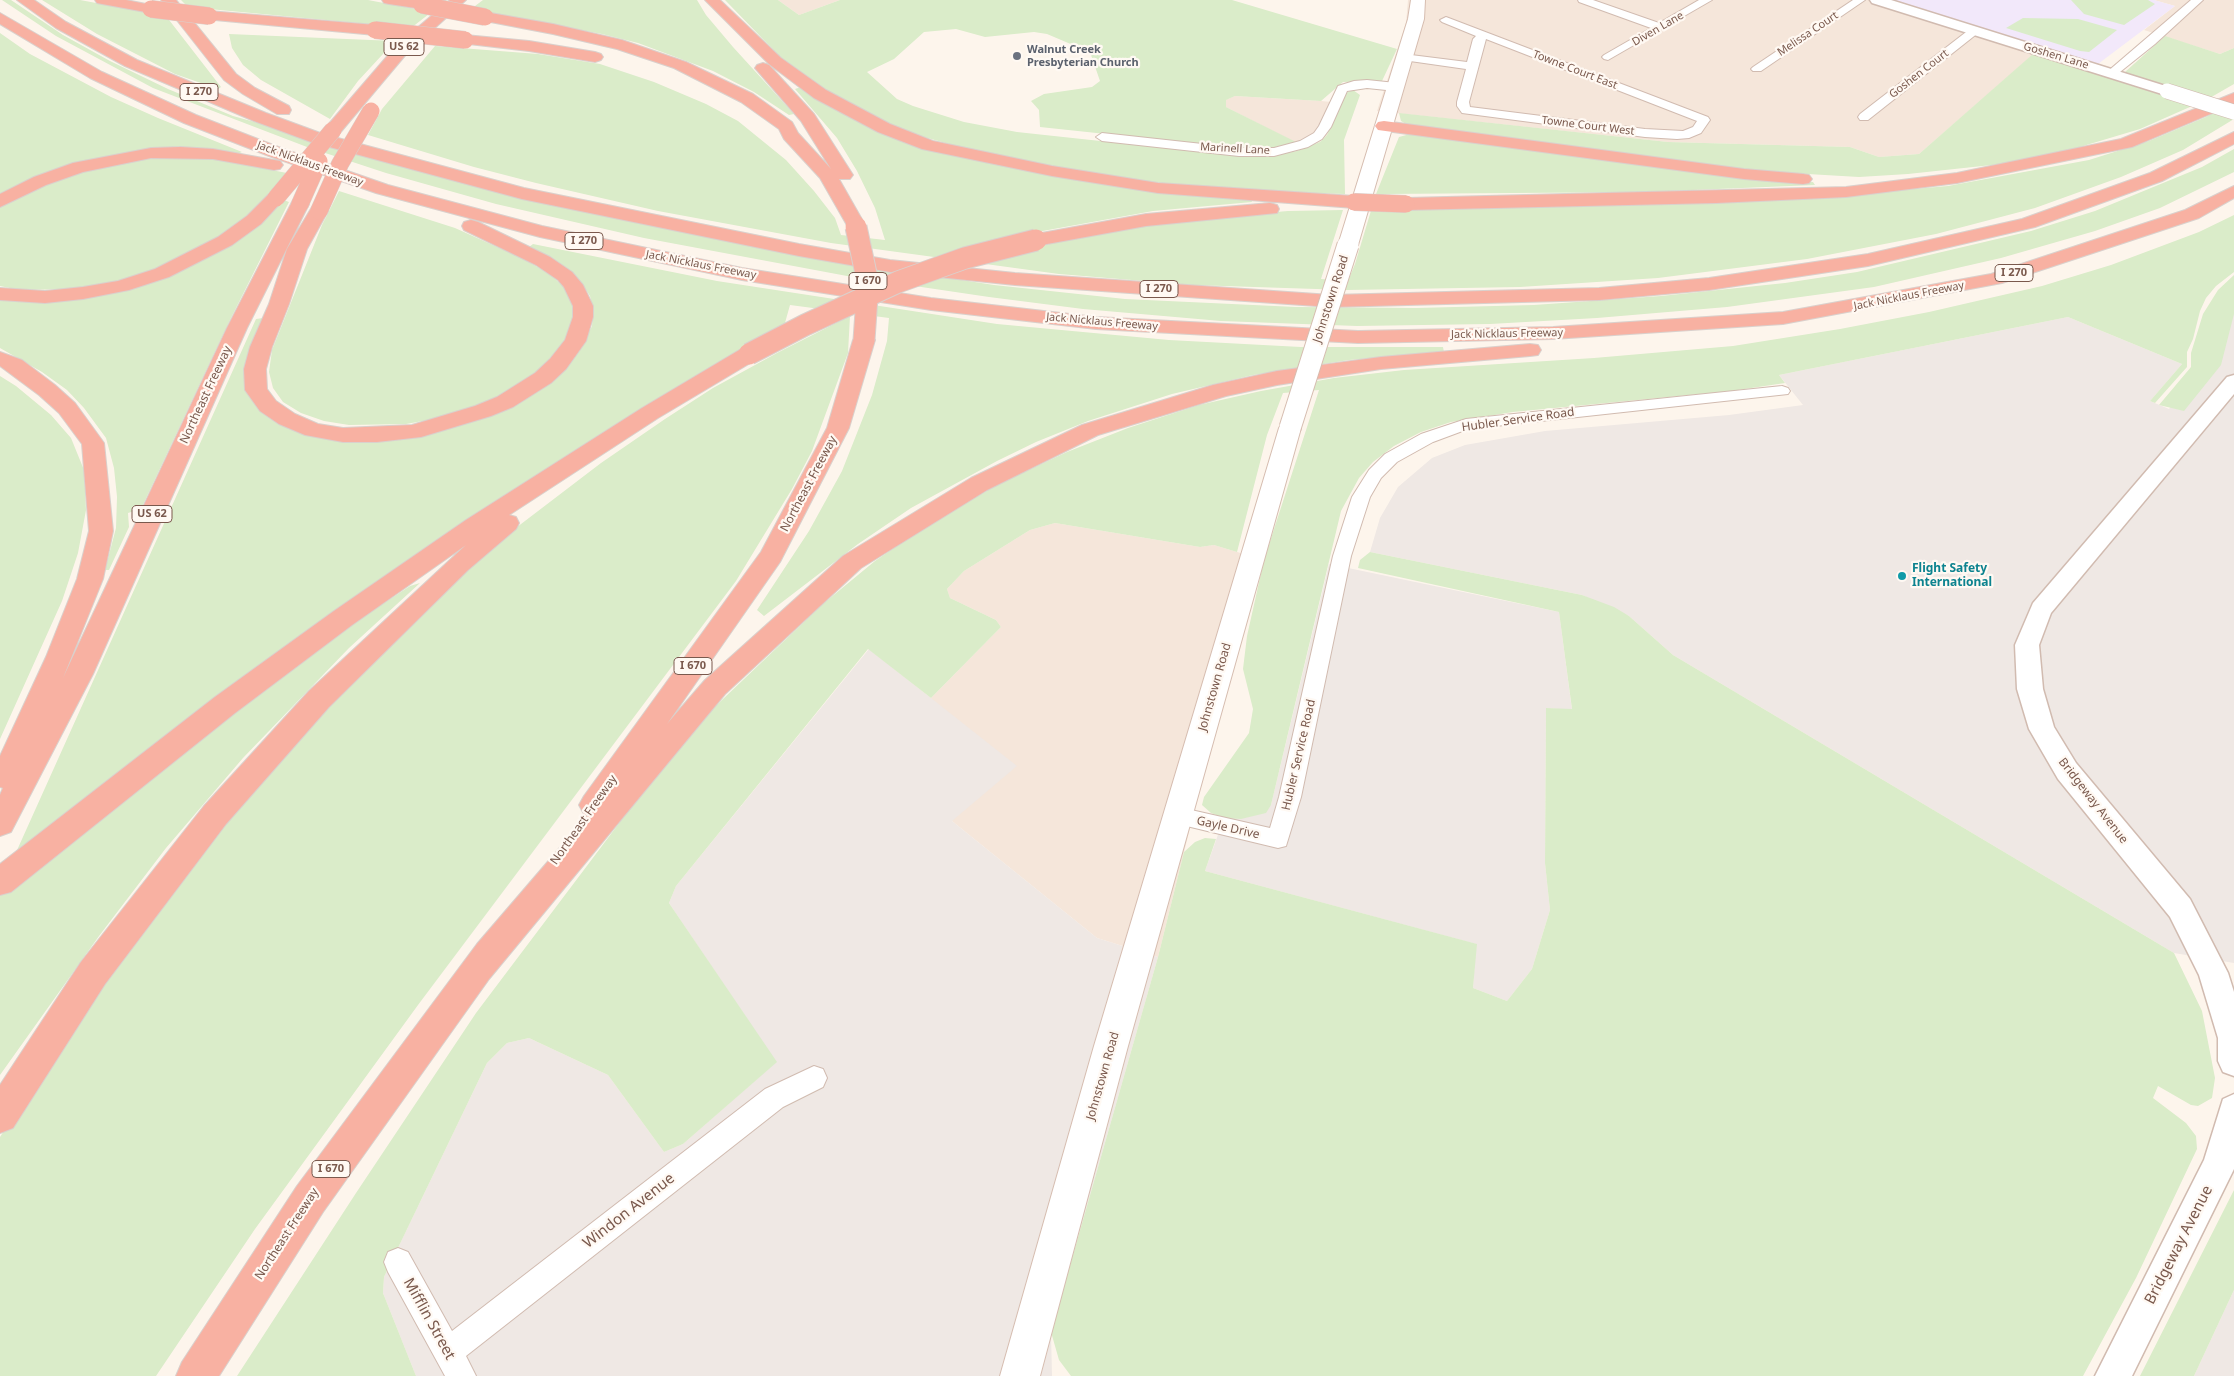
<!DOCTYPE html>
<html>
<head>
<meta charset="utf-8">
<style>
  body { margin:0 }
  canvas { display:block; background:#fdf5ec }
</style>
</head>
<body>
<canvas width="2234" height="1376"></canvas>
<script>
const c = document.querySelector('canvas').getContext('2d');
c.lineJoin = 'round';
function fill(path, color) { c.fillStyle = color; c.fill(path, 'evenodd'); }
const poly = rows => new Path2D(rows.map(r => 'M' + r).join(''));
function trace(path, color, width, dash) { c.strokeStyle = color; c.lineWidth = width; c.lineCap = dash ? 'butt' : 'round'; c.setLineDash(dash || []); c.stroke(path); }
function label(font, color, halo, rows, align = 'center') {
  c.font = font + ' "Noto Sans",sans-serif'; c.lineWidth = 4.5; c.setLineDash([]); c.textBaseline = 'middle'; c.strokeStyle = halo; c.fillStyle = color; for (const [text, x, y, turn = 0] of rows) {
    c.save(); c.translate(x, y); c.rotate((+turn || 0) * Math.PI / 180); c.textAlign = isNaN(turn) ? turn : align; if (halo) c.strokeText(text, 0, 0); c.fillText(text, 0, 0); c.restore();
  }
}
fill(poly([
  [778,0,840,0,799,15],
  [1408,0,1885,0,2041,48,1919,154,1879,157,1850,147,1668,142,1377,111,1406,23],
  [2154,0,2234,0,2234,48,2220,54,2144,30,2175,6],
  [1235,96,1321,101,1342,103,1327,135,1320,142,1306,148,1226,107,1225,100],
  [1055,523,1200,547,1214,545,1257,558,1158,957,1097,938,952,821,931,698,1001,627,996,620,950,598,947,589,964,571,1030,530]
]), '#f5e6da');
fill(poly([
  [2234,314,2234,963,2174,953,1673,655,1629,616,1582,595,1370,552,1380,518,1398,487,1432,458,1465,445,1545,431,1729,415,1803,405,1779,375,2068,317,2182,364,2150,401,2169,409],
  [1329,564,1559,612,1572,710,1546,708,1545,863,1550,910,1532,969,1507,1001,1473,988,1476,944,1205,871,1224,818,1271,805],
  [869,649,1017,766,952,821,1097,938,1158,957,1051,1332,1052,1376,416,1376,383,1293,384,1277,487,1063,507,1043,529,1038,608,1075,664,1152,683,1144,776,1062,669,903,676,886],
  [2234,1290,2234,1376,2194,1376]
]), '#efe8e4');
fill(poly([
  [1885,0,2154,0,2175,6,2098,64]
]), '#f2e8fa');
fill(poly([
  [2,0,11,0,63,35,110,61,168,89,233,116,565,208,793,254,994,285,1125,299,1296,307,1416,308,1534,305,1661,296,1785,283,1857,272,2031,231,2095,211,2202,167,2234,149,2234,172,2160,208,2095,231,2001,258,1874,287,1727,307,1597,318,1490,324,1357,326,1221,321,1083,309,989,297,847,276,644,238,496,204,386,173,307,147,153,88,56,36],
  [42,0,80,0,166,16,221,87,218,89,175,74,97,34],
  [181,0,368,0,426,11,423,0,447,0,411,28,188,7],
  [483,0,697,0,706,15,733,47,794,114,789,115,754,92,713,71,638,43,602,34,471,9],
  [725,0,778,0,799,15,840,0,1232,0,1397,49,1382,81,1343,82,1321,101,1235,96,1226,100,1226,107,1296,142,1268,149,1247,149,1040,127,1039,110,1031,101,1044,94,1092,87,1100,81,1091,55,1080,48,1047,34,1034,32,985,37,956,29,924,32,894,59,867,72,897,99,913,106,964,122,1017,132,1230,155,1271,156,1297,151,1320,142,1327,135,1346,93,1353,90,1360,95,1344,140,1345,194,1274,192,1184,186,1101,175,971,150,924,137,873,118,847,106,792,69],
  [2071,0,2148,0,2155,4,2124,25,2084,14],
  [2023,18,2078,19,2117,30,2089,52,2080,51,2006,28],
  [0,33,30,54,111,97,158,118,242,152,237,154,158,149,0,197],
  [229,34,323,38,395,41,358,81,330,119,261,80,243,65,232,48],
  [2165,36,2220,54,2234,48,2234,84,2208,99,2140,129,2073,149,2001,164,1908,174,1859,177,1739,170,1408,125,1401,121,1399,113,1668,142,1850,147,1879,157,1919,154,2033,54,2180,101,2195,95,2158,83,2159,86,2131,76,2125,72],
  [435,46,538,54,600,64,654,82,706,104,738,121,786,160,814,191,835,218,841,235,885,240,875,208,857,171,837,138,795,89,801,87,919,144,1251,199,1252,202,1153,211,1037,232,998,258,1064,240,1131,227,1206,218,1288,211,1343,210,1321,279,1348,281,1355,264,1376,194,1399,137,1410,134,1763,179,1813,182,1815,185,1644,192,1382,194,1378,208,1858,194,1948,186,2089,160,2149,141,2206,117,2234,101,2234,119,2183,150,2121,177,2035,208,1936,234,1807,259,1658,278,1520,287,1347,290,1193,285,1059,274,831,243,658,211,536,183,474,167,368,135,382,109],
  [145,157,214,159,287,173,250,216,184,259,132,278,73,289,20,290,0,286,0,206,56,178],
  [339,191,455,228,517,256,549,273,567,290,575,307,572,327,564,343,533,376,484,404,445,417,406,424,349,425,324,421,301,413,283,402,273,388,269,372,272,350,322,225],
  [281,199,289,202,229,322,141,509,128,513,129,527,109,570,105,570,116,528,117,497,114,468,106,438,84,408,67,390,42,372,0,348,0,298,144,283],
  [2234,215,2234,272,2216,286,2206,298,2200,311,2193,339,2187,352,2187,367,2155,403,2150,401,2182,364,2068,317,1779,375,1785,383,1731,391,1513,412,1451,422,1421,432,1394,446,1373,462,1359,478,1341,511,1271,805,1266,813,1241,819,1224,818,1211,813,1202,805,1204,797,1249,733,1253,709,1243,669,1247,636,1264,560,1319,390,1283,393,1267,435,1237,552,1214,545,1200,547,1055,523,1030,530,964,571,947,589,950,598,996,620,1001,627,931,698,868,649,676,886,669,903,777,1062,683,1144,664,1152,608,1075,529,1038,507,1043,487,1063,384,1277,383,1293,416,1376,237,1376,356,1193,476,1013,663,765,703,718,824,603,875,561,932,522,999,484,1067,452,1128,428,1199,405,1261,391,1334,378,1404,370,1594,358,1733,346,1840,329,1929,312,2042,286,2111,265,2199,232],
  [533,244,717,281,997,324,1169,340,1301,347,1443,347,1444,352,1349,360,1253,375,1172,394,1088,421,1036,442,997,461,911,508,858,544,764,616,757,610,809,531,842,471,872,395,887,341,889,318,790,305,783,330,745,350,343,630,410,586,420,583,349,648,243,758,166,848,99,936,0,1075,0,888,256,319,263,318,251,350,247,372,294,429,420,434,560,373,579,352,592,326,593,310,590,296,581,282,570,270,529,247],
  [2234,275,2234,314,2221,365,2184,411,2159,405,2191,367,2191,353,2203,314,2218,290],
  [850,316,848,353,812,451,792,489,736,581,418,1005,255,1229,156,1376,0,1376,0,1137,74,1023,243,797,313,721,447,587,504,537,601,463,665,419,713,388,777,353],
  [0,376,16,386,51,415,71,438,84,470,86,510,78,553,62,601,0,739],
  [1370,552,1582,595,1614,607,1629,616,1673,655,2174,953,2202,1011,2215,1078,2212,1098,2198,1106,2191,1105,2158,1086,2153,1098,2186,1123,2196,1136,2197,1149,2136,1278,2083,1376,1071,1376,1059,1360,1051,1332,1158,957,1184,852,1195,842,1205,838,1216,839,1205,871,1477,944,1473,988,1507,1001,1532,969,1550,910,1545,863,1546,708,1572,709,1559,612,1358,568,1360,560],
  [2234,1190,2234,1290,2194,1376,2140,1376]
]), '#daecc9');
const minor = poly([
  [1578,0,1593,0,1659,23,1699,0,1712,0,1608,60,1604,59,1602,57,1604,55,1651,28,1579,2,1578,0],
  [1853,0,1865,0,1761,71,1753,71,1751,69,1753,67,1853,0],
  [2191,0,2203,0,2155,44,2115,76,2107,76,2105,74,2107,72,2191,0],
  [1446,17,1708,117,1710,120,1701,133,1689,138,1677,139,1645,137,1462,113,1457,106,1457,102,1466,69,1403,60,1397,57,1403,54,1467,62,1473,39,1476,36,1442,22,1440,20,1446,17],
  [1486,39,1697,121,1693,127,1683,131,1645,129,1470,107,1469,102,1486,39],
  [1974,28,1980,31,1978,33,1868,120,1860,120,1858,117,1860,114,1970,29,1974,28],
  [1367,80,1396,83,1402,87,1396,91,1367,88,1347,91,1331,127,1322,139,1308,147,1274,156,1239,156,1102,141,1096,137,1102,133,1239,148,1274,148,1300,141,1314,133,1319,126,1338,86,1354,81,1367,80],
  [1782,386,1788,388,1790,391,1788,394,1468,429,1433,442,1397,462,1381,478,1370,497,1351,556,1301,797,1286,846,1278,848,1170,822,1167,816,1170,810,1178,807,1270,828,1279,797,1333,556,1352,497,1369,470,1385,454,1421,434,1466,419,1782,386],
  [814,1066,823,1069,827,1078,823,1087,783,1107,466,1356,476,1376,445,1376,388,1272,384,1262,388,1252,398,1248,408,1252,452,1331,765,1089,814,1066]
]);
const tertiary = poly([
  [1870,0,1891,0,2172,88,2174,91,2172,94,2162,94,1872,3,1870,0],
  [2234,375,2234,394,2051,613,2039,645,2043,689,2054,727,2076,763,2190,899,2228,973,2234,992,2234,1076,2223,1072,2218,1061,2218,1038,2199,975,2170,917,2058,779,2029,729,2017,689,2015,645,2033,603,2227,377,2234,375],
  [2234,1094,2234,1169,2132,1376,2095,1376,2204,1160,2223,1099,2234,1094]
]);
const secondary = poly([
  [1411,0,1425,0,1424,19,1358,245,1355,249,1348,251,1341,249,1338,245,1408,19,1411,0],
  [1290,421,1298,423,1301,428,1128,1046,1040,1376,1000,1376,1094,1046,1279,428,1282,423,1290,421]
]);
const motorway = poly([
  [17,0,34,0,66,22,137,60,266,113,323,134,524,188,799,244,890,260,1015,273,1331,295,1599,288,1709,278,1868,254,2022,219,2150,173,2234,132,2234,144,2162,181,2035,227,1868,266,1709,290,1599,300,1331,307,1015,285,890,272,799,256,522,199,311,142,254,121,125,66,56,28,17,0],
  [95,0,126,0,156,6,158,9,156,12,151,13,102,4,97,3,95,0],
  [161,0,176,0,236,74,255,88,289,106,291,110,289,114,277,114,243,94,224,80,161,0],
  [382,0,418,0,427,2,429,5,427,8,422,9,389,4,384,3,382,0],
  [450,0,466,0,408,52,339,134,327,134,324,130,327,126,396,46,450,0],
  [705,0,720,0,781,58,826,90,890,124,933,141,1052,166,1158,183,1354,196,1361,198,1363,202,1361,206,1354,208,1158,193,1052,176,922,149,878,132,814,98,769,64,705,0],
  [209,11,375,25,380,27,383,30,380,33,375,35,204,19,201,16,204,13,209,11],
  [485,12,553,24,622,40,686,62,753,94,792,122,798,133,831,169,801,121,755,68,757,65,763,63,769,65,814,114,853,175,850,179,839,179,864,223,862,227,855,229,848,227,820,178,784,139,779,129,741,102,674,68,617,49,553,34,480,20,477,17,480,14,485,12],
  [0,13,102,72,196,115,281,148,388,185,542,226,742,268,931,298,1096,317,1358,331,1553,327,1783,312,1991,274,2185,210,2234,186,2234,198,2199,218,2002,283,1783,324,1553,339,1358,343,1096,329,931,310,742,280,540,237,376,193,269,156,184,123,90,78,0,24,0,13],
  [465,35,529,41,595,52,601,54,603,57,601,60,595,62,529,51,460,43,457,40,460,37,465,35],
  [2234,93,2234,104,2132,147,1957,183,1846,197,1716,203,1406,210,1399,208,1397,204,1399,200,1406,198,1846,187,1957,173,2121,139,2234,93],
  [1384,121,1744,169,1803,174,1809,175,1812,179,1809,183,1803,184,1744,179,1378,130,1375,126,1378,122,1384,121],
  [180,147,213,149,274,160,280,161,283,165,280,169,274,170,213,159,151,158,83,172,46,185,0,207,0,194,34,177,73,163,151,148,180,147],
  [276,192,283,194,285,198,261,224,232,245,169,277,129,290,83,299,45,303,0,300,0,288,45,291,83,287,118,281,155,269,218,237,247,216,269,194,276,192],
  [300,198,307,200,309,204,247,328,93,674,11,832,0,836,0,795,3,788,0,787,0,756,46,657,77,579,89,531,82,444,59,413,39,395,0,366,0,352,22,360,55,385,75,403,104,443,113,531,103,579,63,678,227,328,291,204,293,200,300,198],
  [1270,203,1277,205,1279,209,1277,213,1146,226,1036,246,1029,244,1026,240,1029,236,1036,234,1146,214,1270,203],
  [319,205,326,207,328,211,307,249,289,304,272,347,266,369,267,389,276,401,295,414,318,424,343,428,412,425,475,406,497,397,535,373,550,359,565,340,573,317,573,306,564,287,558,280,536,265,464,230,462,226,464,222,471,220,478,222,550,257,572,272,583,285,593,306,593,317,586,341,566,369,551,383,513,407,491,416,421,437,377,442,343,442,305,435,279,424,260,411,245,390,244,369,250,347,269,304,287,249,312,207,319,205],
  [864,334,871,336,875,340,849,428,780,562,667,724,705,680,843,556,971,478,1082,425,1213,385,1277,371,1381,357,1530,344,1538,345,1541,350,1538,355,1530,356,1381,369,1277,385,1226,396,1098,435,987,490,861,568,725,694,489,979,323,1212,219,1376,176,1376,182,1362,297,1186,477,944,588,815,584,814,579,805,584,796,761,552,827,428,853,340,857,336,864,334],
  [749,348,757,349,760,354,757,359,658,418,509,515,516,517,519,523,516,529,468,570,329,707,226,824,105,984,13,1128,0,1133,0,1085,81,962,204,806,309,691,466,545,352,625,235,713,11,892,0,895,0,864,215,697,334,611,466,520,642,408,741,349,749,348]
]);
trace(minor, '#d1bbb0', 2);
trace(tertiary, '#d1bbb0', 3);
trace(secondary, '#d6bdb0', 2);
trace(motorway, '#dad1cd', 2);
fill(minor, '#fff');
fill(tertiary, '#fff');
fill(secondary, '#fff');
fill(motorway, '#f8b1a2');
const tertiaryBridge = poly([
  [2167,91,2234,112]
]);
const secondaryBridge = poly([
  [1290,428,1348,245]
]);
const motorwayBridgeFar1 = poly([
  [422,5,485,17],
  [151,9,209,16],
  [375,30,465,40],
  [276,198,333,130],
  [1354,202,1406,204],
  [300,204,319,161],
  [319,211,340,164,371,111],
  [855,223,856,228]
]);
const motorwayBridge = poly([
  [856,227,868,283,864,340],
  [749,354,805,325,898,282,965,258,1036,240]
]);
trace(tertiaryBridge, '#d1bbb0', 16, []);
trace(secondaryBridge, '#d6bdb0', 23, []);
trace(motorwayBridgeFar1, '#dad1cd', 18, []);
trace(motorwayBridge, '#dad1cd', 23, []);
trace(tertiaryBridge, '#fff', 15);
trace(secondaryBridge, '#fff', 21);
trace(motorwayBridgeFar1, '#f8b1a2', 17);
trace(motorwayBridge, '#f8b1a2', 21);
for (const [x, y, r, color] of [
  [1017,56,5,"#6b7280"],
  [1902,576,5,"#0f9aa8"]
]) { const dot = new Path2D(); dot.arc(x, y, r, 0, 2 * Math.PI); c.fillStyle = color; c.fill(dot); trace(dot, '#fff9f3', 2); }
label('11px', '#7a594d', '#fff9f3', [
  ["Diven Lane",1658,29,-30],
  ["Melissa Court",1808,34,-34],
  ["Goshen Lane",2056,56,17],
  ["Towne Court East",1575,70,21],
  ["Goshen Court",1919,74,-38],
  ["Towne Court West",1588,126,7],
  ["Marinell Lane",1235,149,3],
  ["Jack Nicklaus Freeway",310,164,20],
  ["Jack Nicklaus Freeway",701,265,11],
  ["Jack Nicklaus Freeway",1909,296,-11],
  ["Jack Nicklaus Freeway",1102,322,5],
  ["Jack Nicklaus Freeway",1507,334,-1]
]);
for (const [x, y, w] of [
  [404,47,40],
  [199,92,38],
  [584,241,38],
  [2014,273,38],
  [868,281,38],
  [1159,289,38],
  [152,514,40],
  [693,666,38],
  [331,1169,38]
]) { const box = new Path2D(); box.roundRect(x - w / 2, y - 8.5, w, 17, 4); c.fillStyle = '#fff9f3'; c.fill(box); trace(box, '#7a594d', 1); }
label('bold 11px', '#7a594d', null, [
  ["US 62",404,47],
  ["I 270",199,92],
  ["I 270",584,241],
  ["I 270",2014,273],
  ["I 670",868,281],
  ["I 270",1159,289],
  ["US 62",152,514],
  ["I 670",693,666],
  ["I 670",331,1169]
]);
label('bold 11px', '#5b616d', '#fff9f3', [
  ["Walnut Creek",1027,50],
  ["Presbyterian Church",1027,63]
], 'left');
label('12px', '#7a594d', '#fff9f3', [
  ["Johnstown Road",1331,299,-72],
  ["Northeast Freeway",206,395,-65],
  ["Hubler Service Road",1518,420,-8],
  ["Northeast Freeway",809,484,-62],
  ["Johnstown Road",1215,687,-74],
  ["Hubler Service Road",1299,755,-77],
  ["Bridgeway Avenue",2093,801,52],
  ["Northeast Freeway",584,820,-55],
  ["Gayle Drive",1228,828,13],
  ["Johnstown Road",1103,1076,-74],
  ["Northeast Freeway",287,1234,-57]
]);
label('bold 12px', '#0d838f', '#fff9f3', [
  ["Flight Safety",1912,569],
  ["International",1912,583]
], 'left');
label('15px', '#7a594d', '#fff9f3', [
  ["Windon Avenue",629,1211,-38],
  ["Bridgeway Avenue",2179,1245,-63],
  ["Mifflin Street",429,1319,61]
]);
</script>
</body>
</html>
